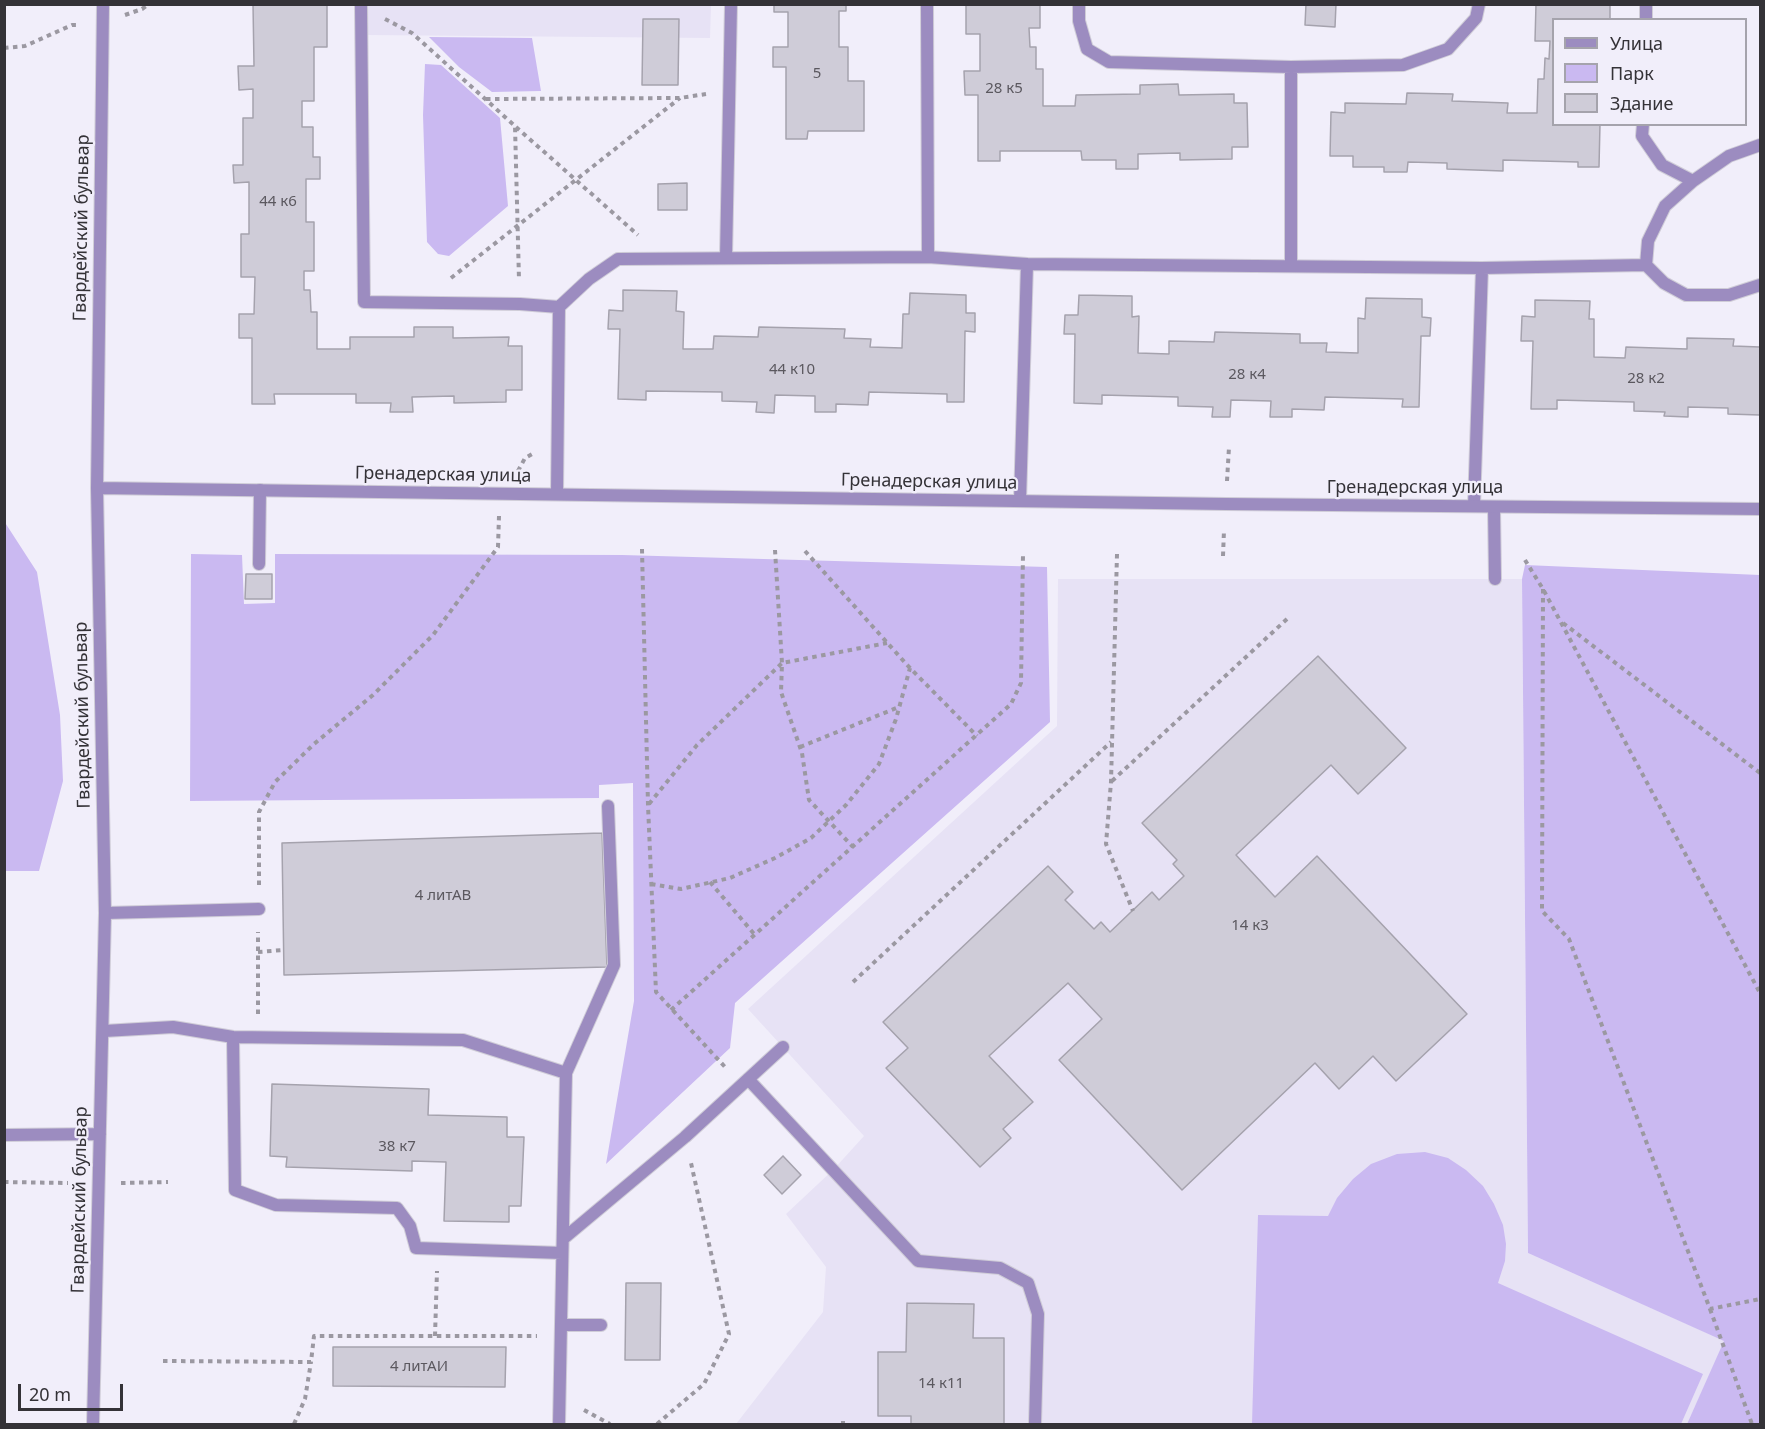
<!DOCTYPE html>
<html>
<head>
<meta charset="utf-8">
<style>
  body { margin:0 }
  #map { position:relative; width:1765px; height:1429px; overflow:hidden; background:#f1eefa; font-family:"Noto Sans",sans-serif }
  canvas { display:block }
  .frame { position:absolute; inset:0; border:6px solid #343237; pointer-events:none }
  .legend { position:absolute; left:1552px; top:18px; width:195px; height:108px; box-sizing:border-box; background:#f1eefa; border:2px solid #a5a3ac; margin:0; padding:8px 10px; list-style:none; font-size:18px; color:#343237 }
  .legend li { display:flex; align-items:center; gap:12px; height:30px }
  .legend b { width:30px; border:2px solid #a5a3ac }
  .scale { position:absolute; left:18px; top:1384px; width:105px; height:27px; box-sizing:border-box; border:3px solid #343237; border-top:0; padding-left:8px; font-size:18px; line-height:21px; white-space:nowrap; color:#343237; -webkit-text-stroke:4px #f1eefa; paint-order:stroke }
</style>
</head>
<body>
<div id="map">
<canvas width="1765" height="1429"></canvas>
<div class="frame"></div>
<ul class="legend">
<li><b style="height:8px;background:#9c8cc0"></b>Улица</li>
<li><b style="height:16px;background:#cab9f1"></b>Парк</li>
<li><b style="height:16px;background:#cfccd8"></b>Здание</li>
</ul>
<div class="scale">20 m</div>
</div>
<script>
const c = document.querySelector('canvas').getContext('2d');
c.lineJoin = 'round';
function fill(path, color) { c.fillStyle = color; c.fill(path, 'evenodd'); }
const poly = rows => new Path2D(rows.map(r => 'M' + r).join(''));
function trace(path, color, width, dash) { c.strokeStyle = color; c.lineWidth = width; c.lineCap = dash ? 'butt' : 'round'; c.setLineDash(dash || []); c.stroke(path); }
function label(font, color, halo, rows, align = 'center') {
  c.font = font + ' "Noto Sans",sans-serif'; c.lineWidth = 4.5; c.setLineDash([]); c.textBaseline = 'middle'; c.strokeStyle = halo; c.fillStyle = color; for (const [text, x, y, turn = 0] of rows) {
    c.save(); c.translate(x, y); c.rotate((+turn || 0) * Math.PI / 180); c.textAlign = isNaN(turn) ? turn : align; if (halo) c.strokeText(text, 0, 0); c.fillText(text, 0, 0); c.restore();
  }
}
fill(poly([
  [368,5,711,5,710,38,367,35],
  [1058,579,1522,579,1528,1253,1725,1341,1687,1424,736,1424,823,1312,826,1267,786,1214,834,1169,864,1136,748,1009,1057,726]
]), '#e7e2f5');
fill(poly([
  [429,37,532,38,541,91,492,92,459,67],
  [425,64,441,65,500,118,508,206,449,256,438,254,427,242,423,115],
  [4,521,37,572,60,715,63,781,39,871,5,871],
  [191,554,242,555,244,604,275,603,275,554,622,555,1047,567,1050,722,735,1003,730,1048,606,1164,634,1001,633,783,599,785,599,798,190,801],
  [1525,565,1760,575,1760,1424,1687,1424,1724,1341,1528,1253,1522,579],
  [1425,1152,1448,1158,1466,1170,1483,1186,1494,1204,1503,1225,1506,1244,1505,1261,1498,1283,1703,1374,1681,1424,1252,1424,1258,1215,1328,1216,1337,1198,1353,1179,1371,1164,1397,1154]
]), '#cab9f1');
const building = poly([
  [253,4,327,4,327,47,314,47,314,101,302,101,302,127,313,127,313,157,320,157,320,179,306,179,306,222,314,222,314,271,304,271,304,290,310,290,311,312,317,312,317,349,350,349,350,337,414,337,414,327,453,327,453,338,509,337,508,346,522,346,522,390,506,390,506,402,454,403,454,396,412,397,413,412,390,412,391,403,356,403,356,394,274,394,275,404,252,404,252,338,239,338,239,314,254,314,255,277,241,277,241,234,249,234,249,182,234,183,233,165,243,165,243,118,253,118,253,89,239,90,238,66,254,66,253,4],
  [774,4,846,4,846,11,839,11,839,47,848,47,848,81,864,81,864,131,808,131,807,139,786,139,786,67,773,67,773,47,788,47,788,12,774,12,774,4],
  [966,4,1040,4,1040,28,1029,28,1030,47,1036,47,1036,69,1043,69,1043,106,1075,106,1076,95,1140,94,1140,85,1178,84,1179,95,1234,94,1234,103,1247,103,1248,147,1232,147,1232,159,1180,160,1180,153,1138,154,1138,169,1116,169,1116,160,1082,160,1081,151,1000,151,1000,161,978,161,978,95,965,95,964,71,980,71,980,34,966,34,966,4],
  [1306,4,1336,4,1335,27,1305,25,1306,4],
  [1536,4,1610,4,1610,20,1554,20,1554,124,1600,124,1599,167,1578,167,1578,162,1503,160,1503,171,1447,169,1447,163,1408,162,1407,172,1384,172,1384,167,1353,167,1353,156,1330,156,1331,112,1345,113,1345,103,1406,104,1407,93,1453,94,1452,101,1508,103,1507,113,1537,113,1538,79,1544,79,1545,58,1549,59,1550,41,1535,41,1536,4],
  [643,19,679,19,678,85,642,85,643,19],
  [687,183,687,210,658,210,658,184,687,183],
  [623,290,677,291,676,311,684,312,683,349,713,349,714,336,758,337,759,327,845,329,844,338,871,339,870,347,902,348,903,314,909,314,910,293,966,295,966,313,975,313,975,332,965,331,964,402,947,402,947,394,869,392,868,405,836,404,836,412,815,412,815,396,775,395,774,413,756,412,757,402,722,401,722,392,646,391,646,400,618,399,620,329,608,329,609,310,623,311,623,290],
  [1079,295,1132,296,1132,317,1139,316,1138,353,1169,354,1169,341,1214,342,1215,332,1300,334,1300,343,1327,343,1326,352,1358,353,1358,318,1365,319,1366,298,1422,299,1422,317,1431,318,1430,336,1421,336,1419,407,1402,407,1403,399,1325,397,1324,410,1292,409,1292,417,1270,417,1271,401,1231,400,1230,417,1212,417,1213,407,1178,406,1178,397,1102,395,1102,404,1074,403,1075,334,1064,334,1065,315,1078,315,1079,295],
  [1535,300,1590,301,1589,319,1594,319,1594,357,1625,358,1626,347,1687,349,1687,338,1734,339,1733,346,1760,347,1760,415,1728,414,1728,408,1688,407,1688,417,1664,416,1665,412,1634,411,1634,402,1557,400,1557,409,1531,409,1533,341,1521,341,1522,316,1535,317,1535,300],
  [246,574,272,574,272,599,245,599,246,574],
  [1318,656,1406,748,1358,794,1331,765,1236,855,1275,897,1317,856,1467,1014,1396,1081,1373,1056,1339,1089,1315,1063,1182,1190,1059,1060,1102,1019,1068,983,989,1056,1033,1102,1003,1129,1011,1138,980,1167,886,1068,908,1048,883,1022,1048,866,1073,892,1065,900,1094,929,1101,922,1110,932,1152,892,1159,900,1184,876,1173,864,1177,860,1142,823,1318,656],
  [602,833,607,967,284,975,282,843,602,833],
  [272,1084,429,1089,428,1115,507,1117,507,1137,524,1137,521,1206,509,1206,509,1222,444,1221,446,1162,412,1161,412,1171,286,1167,287,1157,270,1156,272,1084],
  [783,1156,801,1175,782,1194,764,1175,783,1156],
  [626,1283,661,1283,660,1360,625,1360,626,1283],
  [907,1303,974,1304,973,1338,1004,1338,1004,1424,911,1424,911,1416,878,1416,878,1352,906,1352,907,1303],
  [333,1347,506,1347,505,1387,333,1386,333,1347]
]);
fill(building, '#cfccd8');
trace(building, '#a5a2ad', 1.5);
const service = poly([
  [361,4,364,302,520,304,559,307],
  [927,4,928,257],
  [1079,4,1079,21,1087,49,1109,62,1291,67],
  [1646,20,1646,4],
  [1643,124,1642,136,1662,165,1693,181],
  [726,258,731,4],
  [1027,264,1482,268,1474,506],
  [1646,265,1664,283,1686,295,1729,295,1760,285],
  [1291,266,1291,67,1403,65,1448,49,1476,18,1479,4],
  [1482,268,1646,265,1648,241,1665,206,1693,181,1729,156,1760,145],
  [557,494,559,307,589,279,618,259,928,257,1027,264,1020,501],
  [1494,507,1495,579],
  [259,564,260,490],
  [105,913,259,909],
  [104,1031,173,1027,233,1037,463,1040,566,1073],
  [233,1037,235,1190,276,1205,397,1208,410,1226,416,1248,562,1253],
  [748,1079,918,1261,1000,1268,1028,1283,1038,1314,1035,1424],
  [563,1239,685,1137,783,1047],
  [561,1325,601,1325],
  [559,1424,566,1073,614,965,608,806]
]);
const minor = poly([
  [97,488,1226,504,1760,509],
  [4,1135,100,1134],
  [93,1424,105,913,97,488,103,4]
]);
trace(service, '#cfccd7', 14);
trace(minor, '#cfccd7', 14);
trace(poly([
  [125,15,142,9,149,4],
  [385,19,412,33,515,126,519,280],
  [4,48,25,46,72,25,80,25],
  [486,99,680,98,706,94],
  [516,127,638,235],
  [451,278,680,98],
  [518,471,525,458,534,453],
  [1227,481,1229,447],
  [642,549,648,805,656,992,725,1067],
  [775,550,782,663,887,643],
  [805,551,909,667,977,736],
  [1117,554,1111,782,1106,844,1133,911],
  [1223,556,1224,530],
  [1525,560,1543,589,1760,993],
  [1543,589,1542,911,1569,939,1710,1309,1760,1299],
  [1563,623,1760,773],
  [800,747,899,707],
  [1112,781,1287,619],
  [649,804,697,745,782,663,781,692,802,753,809,800,853,847],
  [710,882,755,935],
  [651,884,681,889,730,878,775,858,811,838,846,805,879,764,896,719,910,668],
  [259,885,259,812,275,782,314,744,373,695,433,635,498,547,499,516],
  [258,952,283,950],
  [853,982,1111,742],
  [671,1010,1011,704,1021,683,1023,554],
  [258,1014,258,932],
  [4,1182,68,1183],
  [121,1183,168,1182],
  [1710,1309,1752,1424],
  [435,1336,437,1271],
  [163,1361,311,1362,314,1336,537,1336],
  [584,1410,610,1424],
  [294,1424,305,1399,311,1362],
  [657,1424,704,1384,729,1334,691,1163],
  [843,1424,843,1421]
]), '#9b98a1', 4, [4.5, 4.5]);
trace(service, '#9c8cc0', 12);
trace(minor, '#9c8cc0', 12);
label('15px', '#5b585f', null, [
  ["5",817,74],
  ["28 к5",1004,89],
  ["44 к6",278,202],
  ["44 к10",792,370],
  ["28 к4",1247,375],
  ["28 к2",1646,379],
  ["4 литАВ",443,896],
  ["14 к3",1250,926],
  ["38 к7",397,1147],
  ["4 литАИ",419,1367],
  ["14 к11",941,1384]
]);
label('18px', '#343237', '#f1eefa', [
  ["Гвардейский бульвар",82,228,-89],
  ["Гренадерская улица",443,475,1],
  ["Гренадерская улица",929,482,1],
  ["Гренадерская улица",1415,488],
  ["Гвардейский бульвар",83,715,-91],
  ["Гвардейский бульвар",80,1200,-89]
]);
</script>
</body>
</html>
